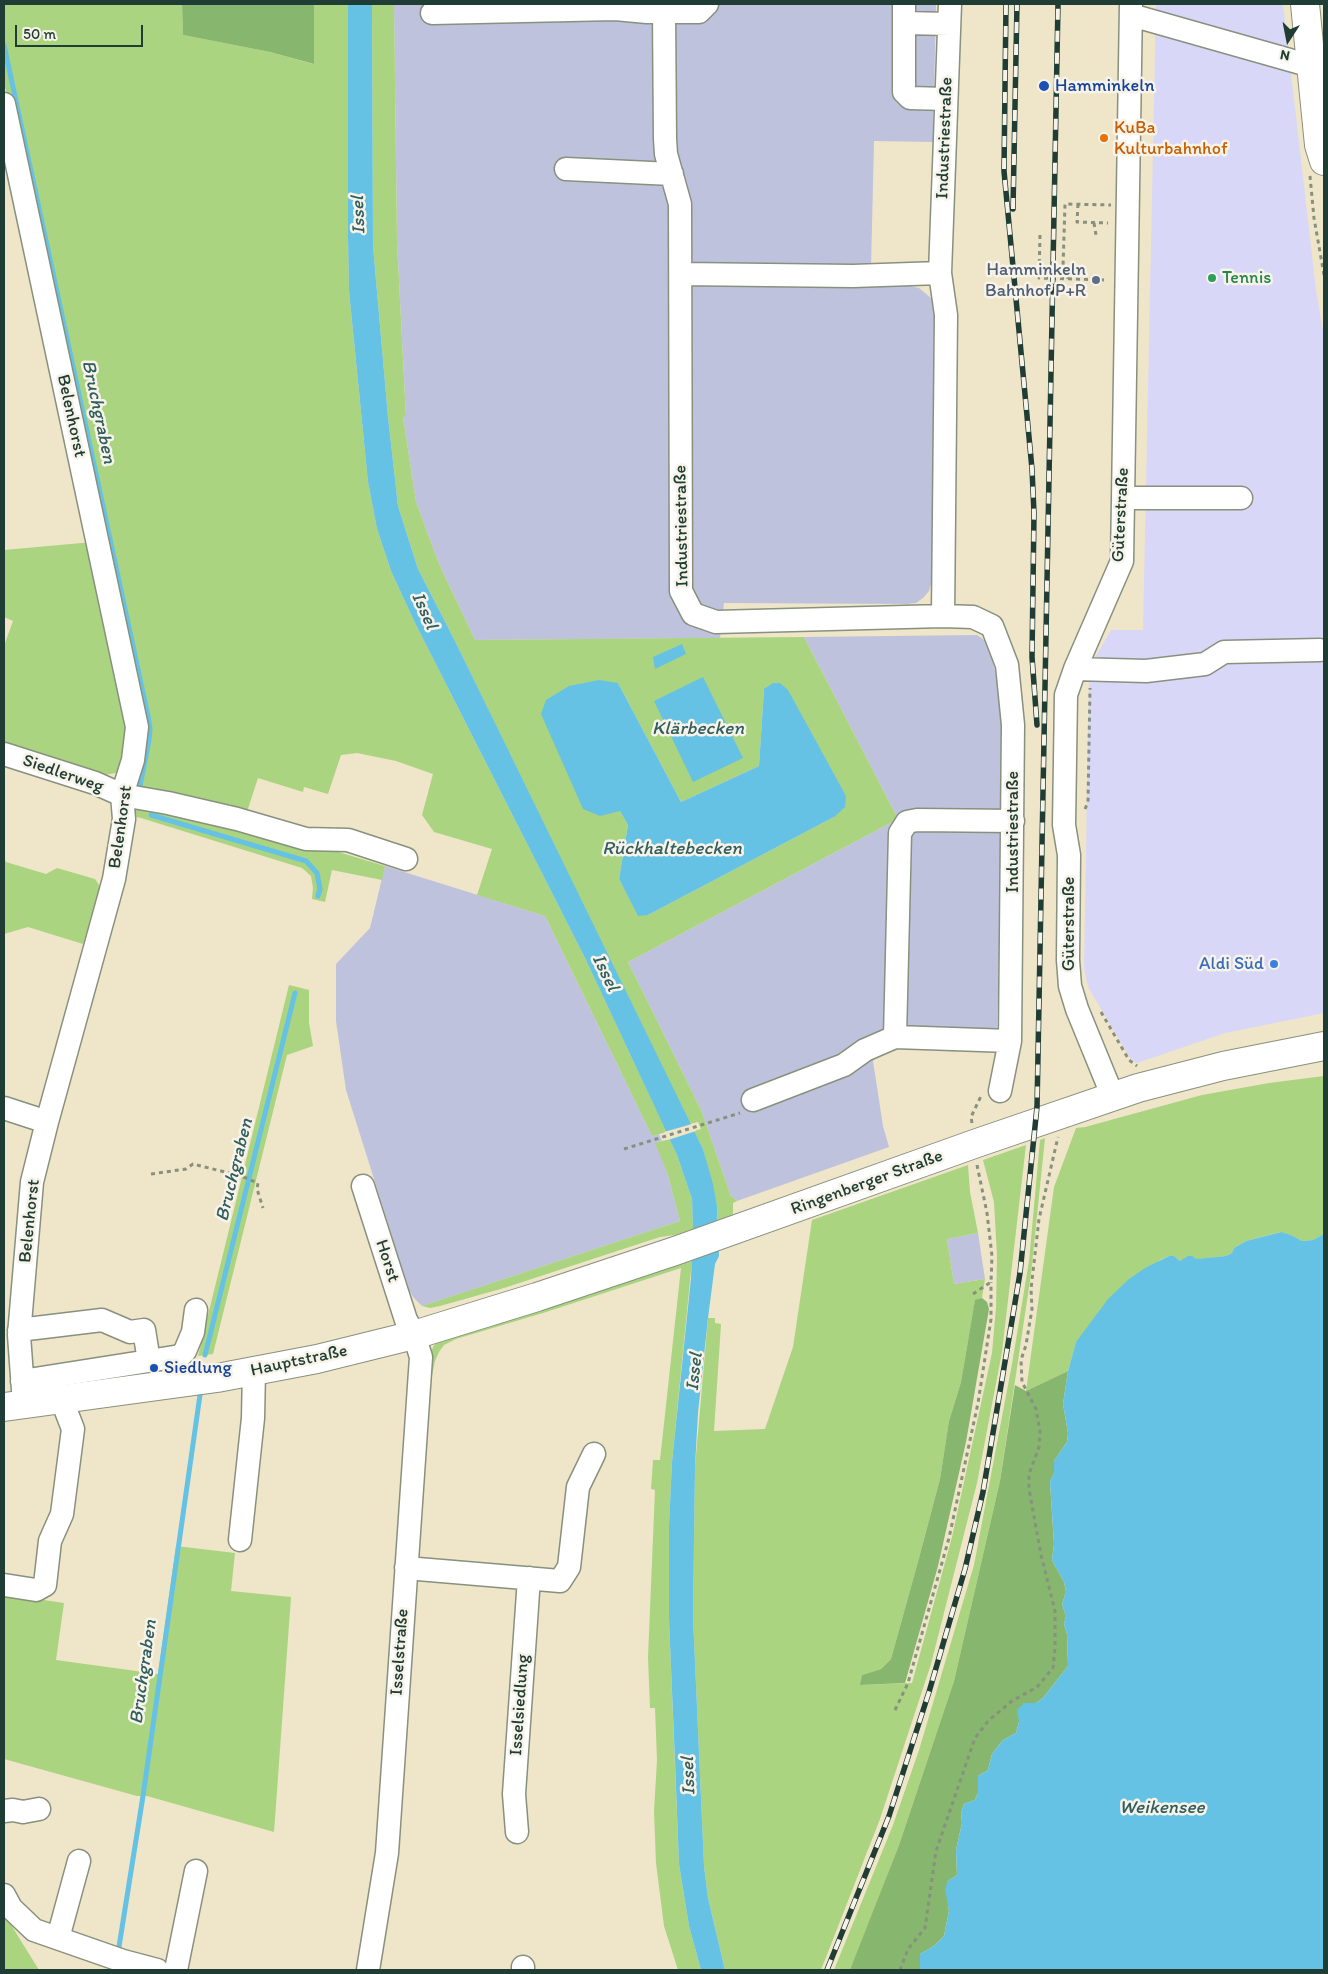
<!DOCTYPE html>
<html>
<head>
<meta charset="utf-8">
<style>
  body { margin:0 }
  #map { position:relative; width:1328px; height:1974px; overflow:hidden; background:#efe5c9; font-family:Itim,sans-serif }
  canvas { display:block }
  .frame { position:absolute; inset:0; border:5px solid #1f3d34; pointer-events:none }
  .north { position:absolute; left:1263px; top:15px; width:50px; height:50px; -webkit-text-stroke:4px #f7f3e8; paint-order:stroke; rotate:191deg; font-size:14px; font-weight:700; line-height:20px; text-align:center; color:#1f3d34 }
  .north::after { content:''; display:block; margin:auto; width:18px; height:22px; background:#1f3d34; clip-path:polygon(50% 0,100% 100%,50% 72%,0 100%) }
  .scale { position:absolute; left:15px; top:25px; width:128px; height:22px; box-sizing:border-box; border:2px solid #1f3d34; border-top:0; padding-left:6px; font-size:15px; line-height:18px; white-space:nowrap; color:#1f3d34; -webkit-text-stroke:4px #f7f3e8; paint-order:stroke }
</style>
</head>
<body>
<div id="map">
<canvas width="1328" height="1974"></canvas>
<div class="frame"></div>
<div class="north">N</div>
<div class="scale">50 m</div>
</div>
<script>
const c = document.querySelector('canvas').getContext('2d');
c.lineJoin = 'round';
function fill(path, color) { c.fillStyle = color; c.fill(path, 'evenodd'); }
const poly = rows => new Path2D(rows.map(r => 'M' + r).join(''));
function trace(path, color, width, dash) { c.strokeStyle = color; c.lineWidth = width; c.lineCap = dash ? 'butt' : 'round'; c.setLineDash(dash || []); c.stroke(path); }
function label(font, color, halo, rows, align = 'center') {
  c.font = font + ' Itim,sans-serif'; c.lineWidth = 5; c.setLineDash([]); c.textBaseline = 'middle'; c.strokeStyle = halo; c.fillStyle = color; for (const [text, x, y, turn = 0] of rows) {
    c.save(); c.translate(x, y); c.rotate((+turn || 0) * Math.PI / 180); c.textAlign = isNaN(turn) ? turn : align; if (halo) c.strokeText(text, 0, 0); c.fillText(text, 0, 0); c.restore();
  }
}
fill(poly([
  [1156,4,1283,4,1316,290,1324,337,1324,1013,1225,1033,1137,1063,1130,1058,1088,987,1084,968,1089,681,1093,661,1111,630,1143,630]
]), '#d8d7f8');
fill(poly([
  [394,4,936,4,933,142,874,141,871,267,902,284,919,288,931,298,937,312,931,584,929,591,923,598,916,603,908,604,724,603,720,638,475,640,439,564,416,502,403,417,406,417,397,241],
  [977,635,988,643,1001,695,1003,813,997,1032,885,1045,873,1061,883,1126,889,1147,737,1201,731,1196,701,1110,628,962,898,819,804,637],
  [385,866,545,916,652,1136,659,1134,662,1141,656,1143,668,1175,680,1221,422,1306,413,1297,409,1290,346,1090,336,1021,336,964,370,928],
  [978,1233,985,1279,954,1284,947,1239]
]), '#bfc2dd');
fill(poly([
  [4,4,182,4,183,35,270,52,313,64,314,4,348,4,348,237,349,291,368,482,377,529,391,571,414,621,585,958,667,1132,652,1136,545,916,477,895,492,849,434,832,422,815,433,774,396,761,357,753,341,755,328,794,304,787,303,792,258,778,245,818,134,793,144,729,4,82],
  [372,4,394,4,397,242,406,417,403,417,416,502,439,564,475,640,804,637,898,819,628,962,701,1110,731,1196,737,1201,733,1203,733,1217,718,1222,717,1206,703,1149,694,1131,701,1129,698,1122,690,1124,685,1116,455,641,418,569,398,506,388,417,373,246],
  [618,683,681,802,759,766,764,689,834,817,648,915,638,915,619,879,628,825,620,811],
  [93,542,130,713,128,758,116,773,98,776,4,747,4,646,13,621,4,617,4,550],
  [138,805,315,845,385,866,382,880,332,870,325,902,312,899,313,888,311,876,302,868,141,818,131,816,132,810],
  [4,858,6,862,46,874,57,868,95,879,99,885,100,891,83,944,28,927,4,934],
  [289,985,309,990,309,1023,313,1046,287,1055,213,1354,198,1356],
  [1324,1076,1324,1234,1313,1240,1302,1241,1291,1235,1280,1232,1246,1241,1234,1248,1232,1253,1226,1256,1180,1261,1174,1256,1169,1256,1160,1260,1076,1342,1068,1371,1026,1391,1054,1187,1076,1128,1085,1127,1202,1095,1269,1083],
  [1045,1138,1031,1274,1000,1481,954,1681,899,1845,855,1959,850,1970,834,1970,893,1825,919,1750,974,1565,1012,1364,1029,1261,1040,1140],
  [670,1139,677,1155,692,1199,693,1229,675,1235,660,1237,504,1288,440,1306,430,1308,422,1306,680,1221,668,1175,655,1143],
  [1026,1145,1002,1352,977,1483,931,1664,880,1819,821,1970,725,1970,708,1898,704,1866,693,1617,695,1467,708,1318,715,1318,715,1323,721,1324,714,1431,765,1429,793,1347,812,1220,968,1165,970,1192,978,1233,947,1239,954,1284,985,1279,982,1298,975,1301,961,1382,949,1421,940,1479,919,1558,891,1659,881,1669,862,1675,861,1685,912,1683,952,1537,992,1353,996,1307,997,1256,994,1202,983,1160],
  [692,1261,672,1462,669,1525,669,1620,679,1864,689,1926,701,1970,678,1970,664,1926,656,1863,654,1811,657,1760,655,1708,650,1708,648,1657,655,1490,651,1489,653,1460,660,1460,681,1268,543,1313,456,1339,444,1345,439,1352,435,1361,430,1386,431,1351,437,1340],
  [176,1546,235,1553,231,1591,291,1597,274,1832,147,1796,137,1796,4,1759,4,1594,64,1603,56,1660,158,1674],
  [4,1911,13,1928,39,1970,4,1970]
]), '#aad480');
fill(poly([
  [182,4,314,4,314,64,270,52,183,35],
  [982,1298,987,1302,989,1309,966,1442,938,1566,905,1683,860,1685,862,1675,881,1669,891,1659,919,1558,940,1479,949,1421,961,1382,975,1300],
  [1068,1371,1063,1404,1068,1433,1067,1442,1054,1461,1054,1473,1050,1482,1054,1544,1052,1560,1064,1582,1066,1592,1062,1604,1066,1616,1064,1624,1067,1634,1068,1666,1043,1698,1036,1703,1024,1703,1016,1733,1003,1740,992,1754,988,1770,978,1776,978,1793,975,1800,964,1804,961,1813,962,1823,956,1850,957,1875,948,1881,946,1889,949,1911,944,1936,934,1946,920,1954,920,1970,850,1970,899,1845,954,1681,1000,1481,1015,1385,1026,1391]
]), '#87b66e');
fill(poly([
  [348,4,372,4,373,246,388,417,398,506,418,569,455,641,703,1149,713,1184,717,1206,719,1256,715,1264,708,1318,698,1413,695,1467,693,1617,704,1866,708,1898,725,1970,701,1970,689,1926,679,1864,675,1762,669,1620,669,1525,672,1462,691,1278,693,1229,692,1199,677,1155,653,1103,585,958,414,621,391,571,377,529,368,482,349,291,348,237],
  [682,644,686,654,655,669,653,657],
  [703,677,743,758,693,782,654,701],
  [599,680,618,683,681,802,759,766,764,689,773,683,780,683,788,690,846,796,845,807,834,817,648,915,638,916,619,879,628,825,620,811,600,816,583,809,541,714,546,700,569,686],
  [1281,1232,1291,1235,1302,1241,1313,1240,1324,1234,1324,1970,920,1970,920,1954,934,1946,944,1936,949,1911,945,1889,948,1881,957,1875,956,1850,962,1823,961,1813,964,1804,975,1800,978,1793,978,1776,988,1770,992,1754,1003,1740,1016,1733,1019,1722,1017,1710,1024,1703,1036,1703,1043,1698,1068,1666,1067,1634,1064,1624,1066,1616,1062,1604,1066,1592,1064,1582,1052,1560,1054,1544,1050,1482,1054,1473,1054,1461,1067,1442,1068,1433,1063,1404,1068,1371,1076,1342,1108,1299,1129,1279,1145,1268,1169,1256,1174,1256,1180,1261,1188,1256,1192,1256,1196,1259,1226,1256,1232,1253,1234,1248,1246,1241]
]), '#66c2e4');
fill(poly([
  [692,1124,696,1131,668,1140,664,1132]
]), '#efe5c9');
trace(poly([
  [4,45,148,716,150,729,149,740,140,786],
  [151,815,306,861,317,873,320,889,318,896],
  [205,1355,295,993],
  [118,1953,143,1796,200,1395]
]), '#66c2e4', 5);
const minor = poly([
  [707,4,699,12,664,12,665,139,666,154,680,204,681,591,693,614,716,622,943,616,973,617,992,626,1007,665,1013,725,1010,1041,1000,1091],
  [904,4,904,92,910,98,946,99],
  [432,13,615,9,647,12,664,12],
  [1131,15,1311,66],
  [904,23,949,24],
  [4,104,137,727,133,760,122,795,124,819,114,879,47,1122,32,1182,19,1335,24,1404],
  [566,169,672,174],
  [681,274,853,276,940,273],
  [1123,498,1241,498],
  [943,616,946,315,940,273,950,4],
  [1075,669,1146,671,1205,664,1224,652,1320,650],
  [4,754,95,783,122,795,168,803,237,819,306,839,348,840,406,859],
  [895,1037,900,833,907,822,917,820,1013,821],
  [1113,1097,1077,1009,1070,986,1068,960,1069,855,1064,825,1066,695,1075,669,1122,561,1131,4],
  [753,1100,844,1065,865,1050,895,1037,1010,1041],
  [4,1108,47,1122],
  [363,1186,406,1320,414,1335,421,1357,387,1853,368,1970],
  [19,1330,102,1320,130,1332,144,1330,149,1361,180,1356,185,1351,193,1332,196,1310],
  [22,1381,149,1361],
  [240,1540,253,1418,254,1371],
  [406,1568,560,1581,569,1567,578,1487,594,1454],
  [4,1585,36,1590,45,1585,50,1541,62,1514,73,1429,61,1398],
  [4,1811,13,1810,23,1812,39,1809],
  [517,1832,514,1794,529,1578],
  [4,1895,11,1908,34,1930,123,1961,157,1970],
  [58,1938,79,1861],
  [176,1970,196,1871],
  [523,1970,523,1967]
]);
const major = poly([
  [1305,4,1319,145,1324,161],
  [4,1407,217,1378,317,1359,414,1335,537,1297,675,1251,977,1143,1138,1088,1223,1066,1324,1046]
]);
trace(minor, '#87917e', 25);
trace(major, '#87917e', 30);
trace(poly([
  [1310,176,1314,218,1324,275],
  [1078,204,1077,222,1108,223],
  [1094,223,1096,235],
  [1040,235,1039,278,1108,280],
  [1068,279,1068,274,1063,267,1065,204,1111,205],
  [1085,809,1088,802,1090,688],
  [1101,1012,1129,1060,1137,1066],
  [972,1123,971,1117,982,1094],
  [624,1149,740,1113],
  [151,1174,186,1169,193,1164,241,1176,258,1183,257,1189,263,1208],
  [973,1294,991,1282,992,1256,987,1213,977,1165],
  [895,1710,908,1683,949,1538,978,1403,991,1319,991,1282],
  [900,1970,908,1949,925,1928,936,1851,975,1738,989,1720,1012,1701,1037,1687,1053,1668,1055,1648,1055,1611,1041,1555,1029,1489,1029,1474,1039,1447,1040,1431,1036,1409,1022,1382,1021,1360,1026,1345,1032,1309,1031,1289,1039,1219,1058,1137]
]), '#87917e', 3, [4, 4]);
trace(minor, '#fff', 22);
trace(major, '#fff', 28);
const rail = poly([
  [1006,4,1004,171,1032,469,1034,513,1032,657,1037,725],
  [1013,209,1017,4],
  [827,1970,889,1816,929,1692,965,1569,983,1492,1020,1273,1037,1107,1058,4]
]);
trace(rail, '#1f3d34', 5.5);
trace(rail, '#f7f3e8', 4, [11]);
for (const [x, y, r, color] of [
  [1044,86,6,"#1a4fb4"],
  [1104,138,5,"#e8710a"],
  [1212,278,5,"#2e9e5b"],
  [1096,280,5,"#5c6f8a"],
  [1274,964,5,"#3f7fe0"],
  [154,1368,5,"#1a4fb4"]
]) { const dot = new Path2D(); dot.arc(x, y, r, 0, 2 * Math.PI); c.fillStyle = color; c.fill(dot); trace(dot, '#f7f3e8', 2); }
label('18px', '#164399', '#f7f3e8', [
  ["Hamminkeln",1055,86],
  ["Siedlung",164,1368]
], 'left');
label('18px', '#c56008', '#f7f3e8', [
  ["KuBa",1114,128],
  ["Kulturbahnhof",1114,149]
], 'left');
label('18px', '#1f3d34', '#f7f3e8', [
  ["Industriestraße",945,138,-88],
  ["Belenhorst",71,416,78],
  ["Güterstraße",1121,515,-87],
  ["Industriestraße",682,526,-91],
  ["Siedlerweg",63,774,19],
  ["Belenhorst",121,827,-82],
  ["Industriestraße",1013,832,-90],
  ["Güterstraße",1069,924,-90],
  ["Ringenberger Straße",867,1183,-20],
  ["Belenhorst",30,1221,-84],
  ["Horst",387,1261,72],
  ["Hauptstraße",299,1361,-12],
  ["Isselstraße",400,1652,-86],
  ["Isselsiedlung",520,1705,-86]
]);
label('18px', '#4e5e75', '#f7f3e8', [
  ["Hamminkeln",1086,270],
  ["Bahnhof P+R",1086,291]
], 'right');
label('18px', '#27864d', '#f7f3e8', [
  ["Tennis",1222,278]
], 'left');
label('18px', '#366cbe', '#f7f3e8', [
  ["Aldi Süd",1264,964]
], 'right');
label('italic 19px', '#315e60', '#f7f3e8', [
  ["Issel",359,215,-92],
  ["Bruchgraben",98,412,78],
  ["Issel",424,611,66],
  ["Klärbecken",698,729],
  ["Rückhaltebecken",672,849],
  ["Issel",605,973,64],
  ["Bruchgraben",235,1170,-76],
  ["Issel",695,1372,-84],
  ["Bruchgraben",144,1672,-82],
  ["Issel",689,1776,-92],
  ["Weikensee",1162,1808]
]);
</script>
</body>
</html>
